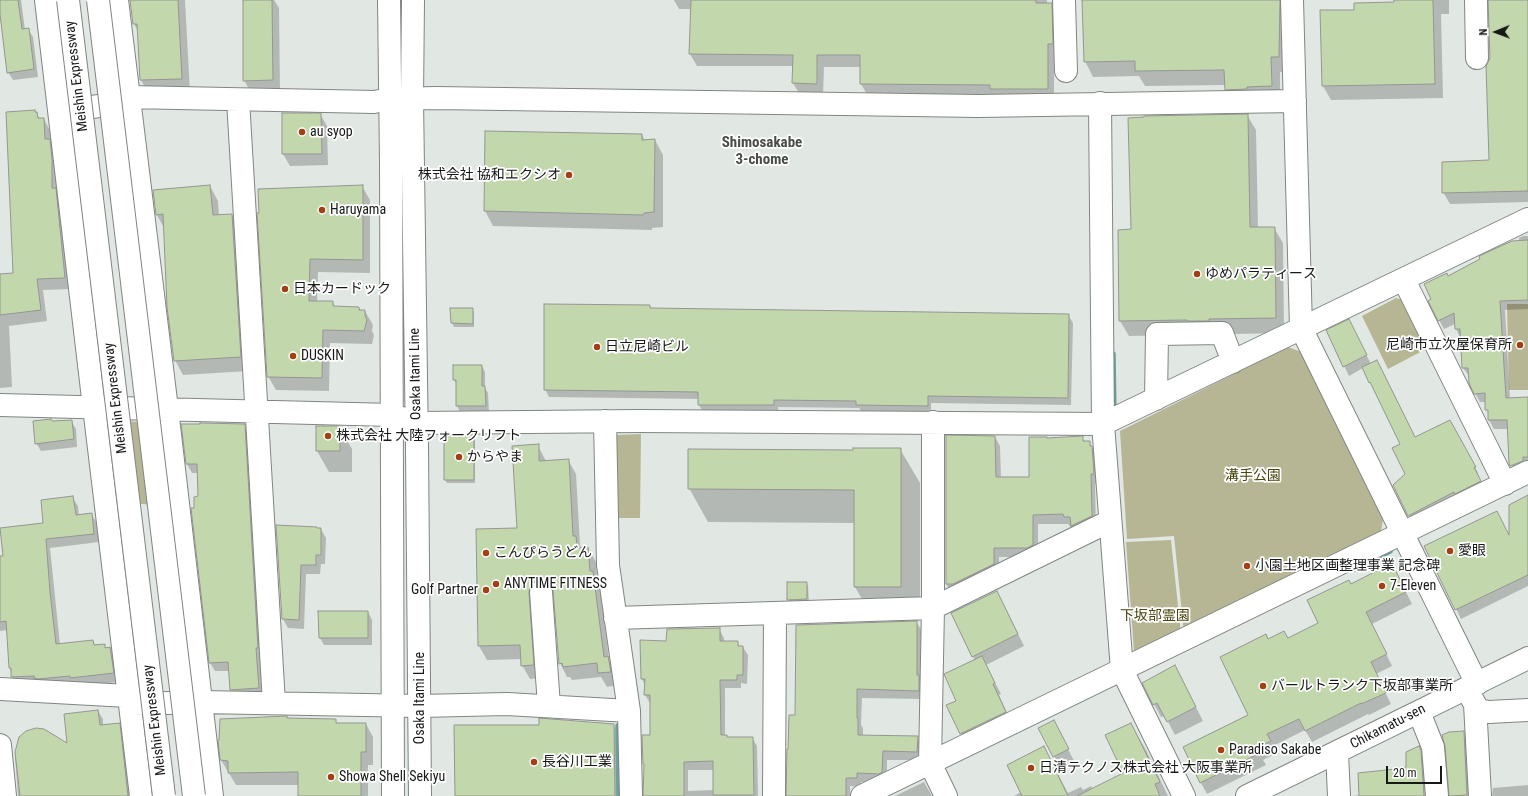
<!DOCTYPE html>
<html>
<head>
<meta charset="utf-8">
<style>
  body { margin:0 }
  #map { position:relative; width:1528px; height:796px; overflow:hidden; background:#e1e7e2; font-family:"Roboto Condensed",sans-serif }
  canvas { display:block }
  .north { position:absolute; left:1476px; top:12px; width:40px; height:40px; -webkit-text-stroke:3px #fff; paint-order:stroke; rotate:269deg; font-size:11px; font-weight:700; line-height:16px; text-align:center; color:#171917 }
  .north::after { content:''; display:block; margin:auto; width:14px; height:18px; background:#171917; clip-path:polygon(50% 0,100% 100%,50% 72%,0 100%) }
  .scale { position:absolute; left:1386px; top:766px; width:56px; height:18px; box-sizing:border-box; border:2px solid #171917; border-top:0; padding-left:5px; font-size:12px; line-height:14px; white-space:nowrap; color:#171917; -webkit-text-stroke:3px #fff; paint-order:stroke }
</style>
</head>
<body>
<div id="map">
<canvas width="1528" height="796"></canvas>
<div class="north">N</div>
<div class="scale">20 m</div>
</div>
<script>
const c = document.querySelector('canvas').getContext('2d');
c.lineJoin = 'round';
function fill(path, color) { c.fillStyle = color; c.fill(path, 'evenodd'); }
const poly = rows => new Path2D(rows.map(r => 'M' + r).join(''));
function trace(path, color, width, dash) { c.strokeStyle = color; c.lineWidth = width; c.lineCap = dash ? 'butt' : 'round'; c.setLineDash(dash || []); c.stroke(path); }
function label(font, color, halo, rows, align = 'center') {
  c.font = font + ' "Roboto Condensed","Noto Sans JP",sans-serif'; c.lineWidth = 3.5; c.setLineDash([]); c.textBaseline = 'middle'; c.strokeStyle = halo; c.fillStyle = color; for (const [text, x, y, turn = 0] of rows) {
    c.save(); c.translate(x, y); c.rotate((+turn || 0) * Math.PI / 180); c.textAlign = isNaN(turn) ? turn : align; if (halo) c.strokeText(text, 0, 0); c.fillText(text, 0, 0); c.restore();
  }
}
fill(poly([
  [1396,298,1404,300,1428,348,1388,369,1362,316],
  [1507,304,1528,304,1528,390,1509,390],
  [1288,347,1304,353,1383,519,1380,538,1184,633,1174,536,1127,539,1120,431],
  [103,420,161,423,171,506,113,502],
  [641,434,640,518,614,518,614,440,617,435],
  [1171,540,1181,634,1137,653,1134,651,1126,542]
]), '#b7b694');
fill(poly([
  [0,0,21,0,25,30,28,29,33,37,38,77,13,80,8,72,0,14],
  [130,0,185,0,190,93,149,95,141,80,139,33,134,24],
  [244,0,274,0,279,8,280,92,251,93,244,80],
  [674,0,1047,0,1047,4,1051,4,1058,17,1059,56,1054,56,1054,101,868,96,861,84,861,67,824,67,823,96,800,95,793,83,794,66,697,66,690,54,691,9,679,9],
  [1083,0,1288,0,1287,72,1280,72,1280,101,1235,105,1226,89,1226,85,1145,86,1139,76,1093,77,1085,61],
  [1395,0,1449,0,1449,14,1441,14,1443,98,1331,100,1323,86,1355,11,1395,3],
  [1490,0,1528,0,1528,202,1450,204,1443,192,1490,161],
  [35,111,40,119,44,119,50,131,51,143,56,152,71,289,43,290,47,321,9,326,12,387,0,388,0,275,14,274],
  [283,114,320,114,327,126,328,165,290,166,283,154],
  [1247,115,1256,130,1258,228,1274,228,1283,243,1284,333,1129,336,1120,321,1132,230],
  [642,135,645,141,655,140,663,155,663,227,652,228,652,230,493,226,485,211],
  [210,186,218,201,219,216,232,215,240,230,248,371,183,375,175,360,164,228,157,215],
  [362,186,370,200,370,273,318,272,317,302,333,302,335,307,359,308,361,311,365,311,373,325,372,331,374,335,372,344,330,343,329,391,276,390,268,376,258,214],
  [1523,236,1528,236,1528,309,1505,310,1510,399,1528,398,1528,466,1516,475,1510,463,1509,429,1494,429,1489,420,1486,402,1480,402,1475,393,1470,377,1463,368,1461,339,1456,329,1455,324,1444,329,1439,320,1448,277,1519,241,1519,238],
  [650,306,651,309,1068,315,1073,323,1071,405,931,403,931,413,862,412,859,408,778,407,778,412,703,412,699,405,699,399,549,397,545,389],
  [451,309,472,309,474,312,474,327,454,327,452,323],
  [1353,329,1371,364,1415,438,1454,427,1478,473,1477,473,1484,488,1413,522,1394,485,1406,474,1402,445,1363,368,1349,376,1327,331],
  [454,366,482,366,485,372,485,388,488,393,489,412,460,412,457,406,457,385,454,380],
  [71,421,76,429,77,447,41,451,36,443],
  [182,425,244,425,249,434,263,656,260,656,263,697,236,698,231,689,230,671,215,671,210,663,195,509,199,497,198,473,192,473,187,464],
  [339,427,352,449,352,472,329,472,317,451],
  [473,436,475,440,475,483,447,483,445,479],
  [995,437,1000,446,1001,478,1030,478,1047,439,1082,437,1085,442,1089,442,1095,452,1099,483,1095,484,1096,526,1077,535,1068,524,1038,524,1038,555,1033,557,999,557,999,574,952,593,946,584],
  [538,446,546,461,568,460,576,474,580,545,582,549,588,548,596,562,597,579,600,586,609,660,616,671,618,685,607,687,601,677,572,680,570,677,567,677,560,663,555,594,549,593,541,678,530,679,522,665,522,659,487,660,479,646,518,529],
  [900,449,920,483,920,620,915,620,922,631,921,681,924,699,862,698,861,725,863,728,863,736,917,737,922,746,922,760,887,760,887,781,884,783,861,782,861,787,850,786,850,796,788,796,789,750,796,716,913,622,913,620,874,620,855,587,855,523,708,522,689,488,854,451],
  [1528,496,1528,586,1461,619,1426,547,1510,538],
  [72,497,78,506,79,516,91,514,97,523,99,542,50,548,60,645,93,641,95,646,104,645,106,649,110,648,115,657,118,682,76,687,17,686,12,677,10,668,7,630,0,631,0,557,4,557,44,524],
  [277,526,321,529,326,538,325,564,321,564,320,574,306,574,304,629,288,628,283,619],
  [1392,564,1412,604,1372,624,1392,666,1376,674,1391,704,1369,715,1368,714,1312,742,1305,730,1273,746,1276,753,1263,760,1266,765,1207,794,1201,783,1249,715,1268,640,1288,639,1320,624,1351,585],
  [806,583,808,586,809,603,790,603,788,600],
  [1003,603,1024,646,986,665,1001,694,999,695,1012,724,967,745,947,706,957,701,975,661,973,656],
  [368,612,372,620,372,645,324,645,320,638],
  [719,629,724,638,724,642,737,642,740,647,743,647,748,655,747,684,741,683,741,688,725,688,725,736,728,738,752,738,757,746,758,796,644,796,651,736,650,703,645,695,645,685,642,679,667,642],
  [688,770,714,770,714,790,688,791],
  [1175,666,1203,721,1175,735,1165,716,1161,717,1154,704],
  [98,711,103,719,103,726,119,724,124,733,131,796,18,796,15,757,20,737,69,745],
  [288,719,335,720,337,724,366,724,373,737,373,765,368,765,368,796,299,796,299,785,236,785,221,760],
  [1131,724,1146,750,1168,796,1014,796,1021,792,1044,748,1068,793,1081,787,1083,790,1091,786,1093,789,1125,773],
  [613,725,620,736,621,796,456,796],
  [1040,728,1060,733,1074,761,1060,768],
  [1463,732,1469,741,1472,796,1450,796],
  [1419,747,1424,756,1428,796,1352,796,1360,795,1406,769],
  [924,782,932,796,895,796],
  [1528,785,1528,796,1492,796,1493,788]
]), '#0003');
trace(poly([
  [1113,354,1114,414],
  [1354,569,1390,551],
  [618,726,619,796]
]), '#69a3a1', 5.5);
const building = poly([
  [0,0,18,0,22,29,29,28,34,69,7,73,0,14,0,0],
  [130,0,178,0,182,79,140,80,137,24,133,24,130,0],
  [243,0,272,0,273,80,243,81,243,0],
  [691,0,1036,0,1036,3,1052,3,1053,44,1048,44,1048,89,990,89,990,85,860,84,860,55,817,55,817,84,792,83,793,55,689,54,691,0],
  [1082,0,1280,0,1279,57,1271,57,1272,86,1247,87,1247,89,1225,90,1224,70,1135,71,1135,61,1084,62,1082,0],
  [1394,0,1433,0,1435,84,1322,86,1320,10,1354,10,1354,3,1394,2,1394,0],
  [1488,0,1528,0,1528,191,1442,193,1442,162,1489,160,1486,66,1490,58,1488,0],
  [35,110,35,112,37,112,38,118,44,118,45,139,50,139,52,159,52,188,56,188,65,278,37,279,41,310,0,315,0,274,13,273,6,112,35,110],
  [282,113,321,113,322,154,282,154,282,113],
  [1248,114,1250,227,1275,227,1276,318,1209,319,1209,321,1187,321,1187,320,1119,321,1118,230,1131,229,1128,118,1144,117,1144,116,1248,114],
  [485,131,642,134,642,140,655,139,654,212,644,213,643,215,484,211,485,131],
  [210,185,213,215,232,214,241,357,174,361,167,307,163,214,156,215,153,190,210,185],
  [363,185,363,260,310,259,309,301,333,301,333,306,359,307,359,310,365,310,365,316,367,320,364,331,323,330,322,378,267,377,257,213,259,213,258,189,363,185],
  [1528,240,1528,300,1500,301,1506,398,1528,397,1528,457,1523,457,1523,461,1510,466,1509,463,1507,420,1488,420,1488,410,1485,410,1485,393,1474,394,1469,383,1468,368,1462,368,1460,329,1455,329,1454,313,1438,321,1428,301,1431,299,1424,284,1447,273,1448,276,1480,259,1479,256,1512,241,1528,240],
  [544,304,650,305,650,308,1069,314,1068,398,928,396,928,406,856,405,856,401,774,400,774,405,698,405,698,392,544,390,544,304],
  [450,308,473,308,473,324,451,323,450,308],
  [1349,319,1367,355,1343,367,1326,330,1349,319],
  [1377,360,1415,437,1450,420,1476,467,1474,467,1481,481,1455,494,1454,492,1408,516,1393,485,1405,474,1392,448,1400,444,1370,382,1369,383,1362,367,1377,360],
  [453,365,482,365,482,386,485,386,486,406,456,406,456,380,453,380,453,365],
  [51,419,52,421,72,420,74,439,35,444,33,421,51,419],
  [200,423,245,424,258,648,256,648,259,688,230,690,228,662,209,663,191,508,194,508,194,497,198,496,197,464,186,464,181,424,200,424,200,423],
  [316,426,340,426,340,451,316,451,316,426],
  [444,435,474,435,474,480,444,480,444,435],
  [946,435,995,436,996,477,1029,477,1029,437,1047,437,1047,438,1083,436,1083,441,1090,441,1090,446,1092,446,1094,474,1091,474,1092,516,1071,526,1070,517,1064,517,1063,514,1033,515,1033,545,1027,548,994,548,994,564,953,584,946,584,946,435],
  [539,444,539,461,569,459,573,536,576,536,577,548,588,547,590,571,593,571,604,657,608,656,611,672,598,673,597,663,563,667,562,663,559,664,553,591,551,585,546,581,541,580,534,582,530,587,529,592,534,665,521,666,520,645,478,646,476,529,517,528,512,446,539,444],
  [853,448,901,448,901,587,854,587,854,490,688,489,688,449,853,450,853,448],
  [1528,495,1528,575,1455,610,1424,546,1497,511,1509,535,1509,505,1528,495],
  [73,496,76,515,92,513,94,534,46,539,50,592,56,644,93,640,94,645,105,644,105,648,110,647,114,673,70,678,70,676,38,679,34,678,34,676,11,677,11,668,9,668,6,621,0,622,0,556,3,556,0,528,43,523,41,500,73,496],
  [276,525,317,527,317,528,321,528,321,555,316,555,316,565,301,565,299,620,282,619,276,525],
  [1392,563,1406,592,1366,612,1387,654,1371,662,1386,693,1361,704,1361,703,1305,731,1299,719,1267,734,1271,741,1257,748,1260,753,1200,783,1183,747,1248,715,1220,657,1266,634,1268,639,1284,631,1288,638,1318,623,1307,600,1349,580,1351,584,1392,563],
  [787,582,807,582,807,599,787,600,787,582],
  [997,591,1018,634,972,657,951,613,997,591],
  [318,611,368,611,368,638,319,638,318,611],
  [917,621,917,675,919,675,919,691,857,689,857,718,858,718,858,735,918,736,917,752,883,751,882,772,879,774,857,773,857,778,846,778,846,796,786,796,787,749,788,749,789,715,795,715,796,625,917,621],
  [720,628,720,641,738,641,738,646,743,646,743,675,737,675,737,680,720,680,721,735,727,735,727,737,753,737,754,795,713,795,713,761,684,762,684,796,643,796,644,764,643,764,642,735,650,735,650,695,644,695,645,679,641,679,640,640,666,641,667,629,720,628],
  [982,656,995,683,993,684,1006,712,960,734,946,705,956,701,944,674,982,656],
  [1175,665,1196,707,1167,722,1157,703,1153,705,1142,683,1175,665],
  [98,710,100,725,120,723,128,796,20,796,15,752,19,737,26,731,36,728,44,729,67,743,64,714,98,710],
  [287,716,287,718,336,719,336,723,366,723,366,752,361,752,361,796,298,796,298,772,228,773,228,761,220,760,218,740,219,740,220,719,287,716],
  [539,718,614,724,615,796,455,796,454,725,539,725,539,718],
  [1054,720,1069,749,1053,757,1038,728,1054,720],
  [1131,723,1160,782,1155,784,1160,796,1077,796,1123,773,1105,735,1131,723],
  [1464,731,1467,795,1449,796,1445,746,1442,735,1449,732,1464,731],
  [1044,746,1068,796,1022,796,1007,765,1044,746],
  [1419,746,1421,750,1424,796,1359,796,1358,773,1405,768,1405,767,1406,767,1406,752,1419,746]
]);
fill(building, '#c3d7ad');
trace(building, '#949691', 1);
const minor = poly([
  [46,0,94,407,141,796],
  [117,0,167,409,212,796],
  [1064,0,1066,71],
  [1292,0,1301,328,1477,684],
  [1476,0,1477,58],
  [129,97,374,102,390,99,436,98,978,106,1295,101],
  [238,100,274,703],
  [1100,103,1103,424,1122,670,1184,796],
  [63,111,128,102],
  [1404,280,1505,484],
  [1156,399,1157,334,1222,333,1233,362],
  [0,405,392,415,417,423,639,421,1103,424,1528,219],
  [605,421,608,565,629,711,631,796],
  [933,422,933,608,930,763,946,796],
  [541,592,549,706],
  [615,618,933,608,1110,521],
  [0,689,128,696],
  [1470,695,1478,710,1489,712,1528,710],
  [134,704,201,702,420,706,507,704,629,711],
  [1475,704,1480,796],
  [1419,712,1433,747,1437,796],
  [0,745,5,796],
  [1337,753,1339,796],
  [774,796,775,613],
  [862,796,1528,472],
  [1247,796,1528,658]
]);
const major = poly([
  [389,0,391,163,393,796],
  [413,0,412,99,417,447,420,796]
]);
trace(minor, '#818682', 24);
trace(major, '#818682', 24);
trace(minor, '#fff', 22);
trace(major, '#fff', 22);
const highwayBridge = poly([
  [68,0,164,796],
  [98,0,194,796]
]);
trace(highwayBridge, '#818682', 24, []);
trace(highwayBridge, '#fff', 22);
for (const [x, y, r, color] of [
  [302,132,4,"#a43f13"],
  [569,175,4,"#a43f13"],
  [322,210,4,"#a43f13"],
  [1197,274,4,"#a43f13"],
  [285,289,4,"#a43f13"],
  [1520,345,4,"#a43f13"],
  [597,347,4,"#a43f13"],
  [293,356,4,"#a43f13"],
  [328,436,4,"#a43f13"],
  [459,457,4,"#a43f13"],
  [1450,551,4,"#a43f13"],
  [486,553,4,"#a43f13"],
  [1247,566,4,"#a43f13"],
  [496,584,4,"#a43f13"],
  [1382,586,4,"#a43f13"],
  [486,590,4,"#a43f13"],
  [1263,686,4,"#a43f13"],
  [1221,750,4,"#a43f13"],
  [534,762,4,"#a43f13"],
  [1031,768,4,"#a43f13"],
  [331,777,4,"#a43f13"]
]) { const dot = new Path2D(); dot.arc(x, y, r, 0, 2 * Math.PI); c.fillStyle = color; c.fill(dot); trace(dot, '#fff', 1.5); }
label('14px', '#171917', '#fff', [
  ["Meishin Expressway",77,76,-97],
  ["Osaka Itami Line",416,374,-91],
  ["Meishin Expressway",116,398,-97],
  ["Osaka Itami Line",420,698,-90],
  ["Meishin Expressway",155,720,-97],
  ["Chikamatu-sen",1388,727,-27]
]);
label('14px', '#171917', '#fff', [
  ["au syop",310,132],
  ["株式会社 協和エクシオ",561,175,"right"],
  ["Haruyama",330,210],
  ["ゆめパラティース",1205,274],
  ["日本カードック",293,289],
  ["尼崎市立次屋保育所",1512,345,"right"],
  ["日立尼崎ビル",605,347],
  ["DUSKIN",301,356],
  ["株式会社 大陸フォークリフト",336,436],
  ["からやま",467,457],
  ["愛眼",1458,551],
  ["こんぴらうどん",494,553],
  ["小園土地区画整理事業 記念碑",1255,566],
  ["ANYTIME FITNESS",504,584],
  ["7-Eleven",1390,586],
  ["Golf Partner",478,590,"right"],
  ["バールトランク下坂部事業所",1271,686],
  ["Paradiso Sakabe",1229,750],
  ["長谷川工業",542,762],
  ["日清テクノス株式会社 大阪事業所",1039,768],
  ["Showa Shell Sekiyu",339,777]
], 'left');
label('14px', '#47440d', '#fff', [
  ["溝手公園",1253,476],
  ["下坂部霊園",1155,616]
]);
label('bold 15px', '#484d49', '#fff', [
  ["Shimosakabe",762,143],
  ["3-chome",762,160]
]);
</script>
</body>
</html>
